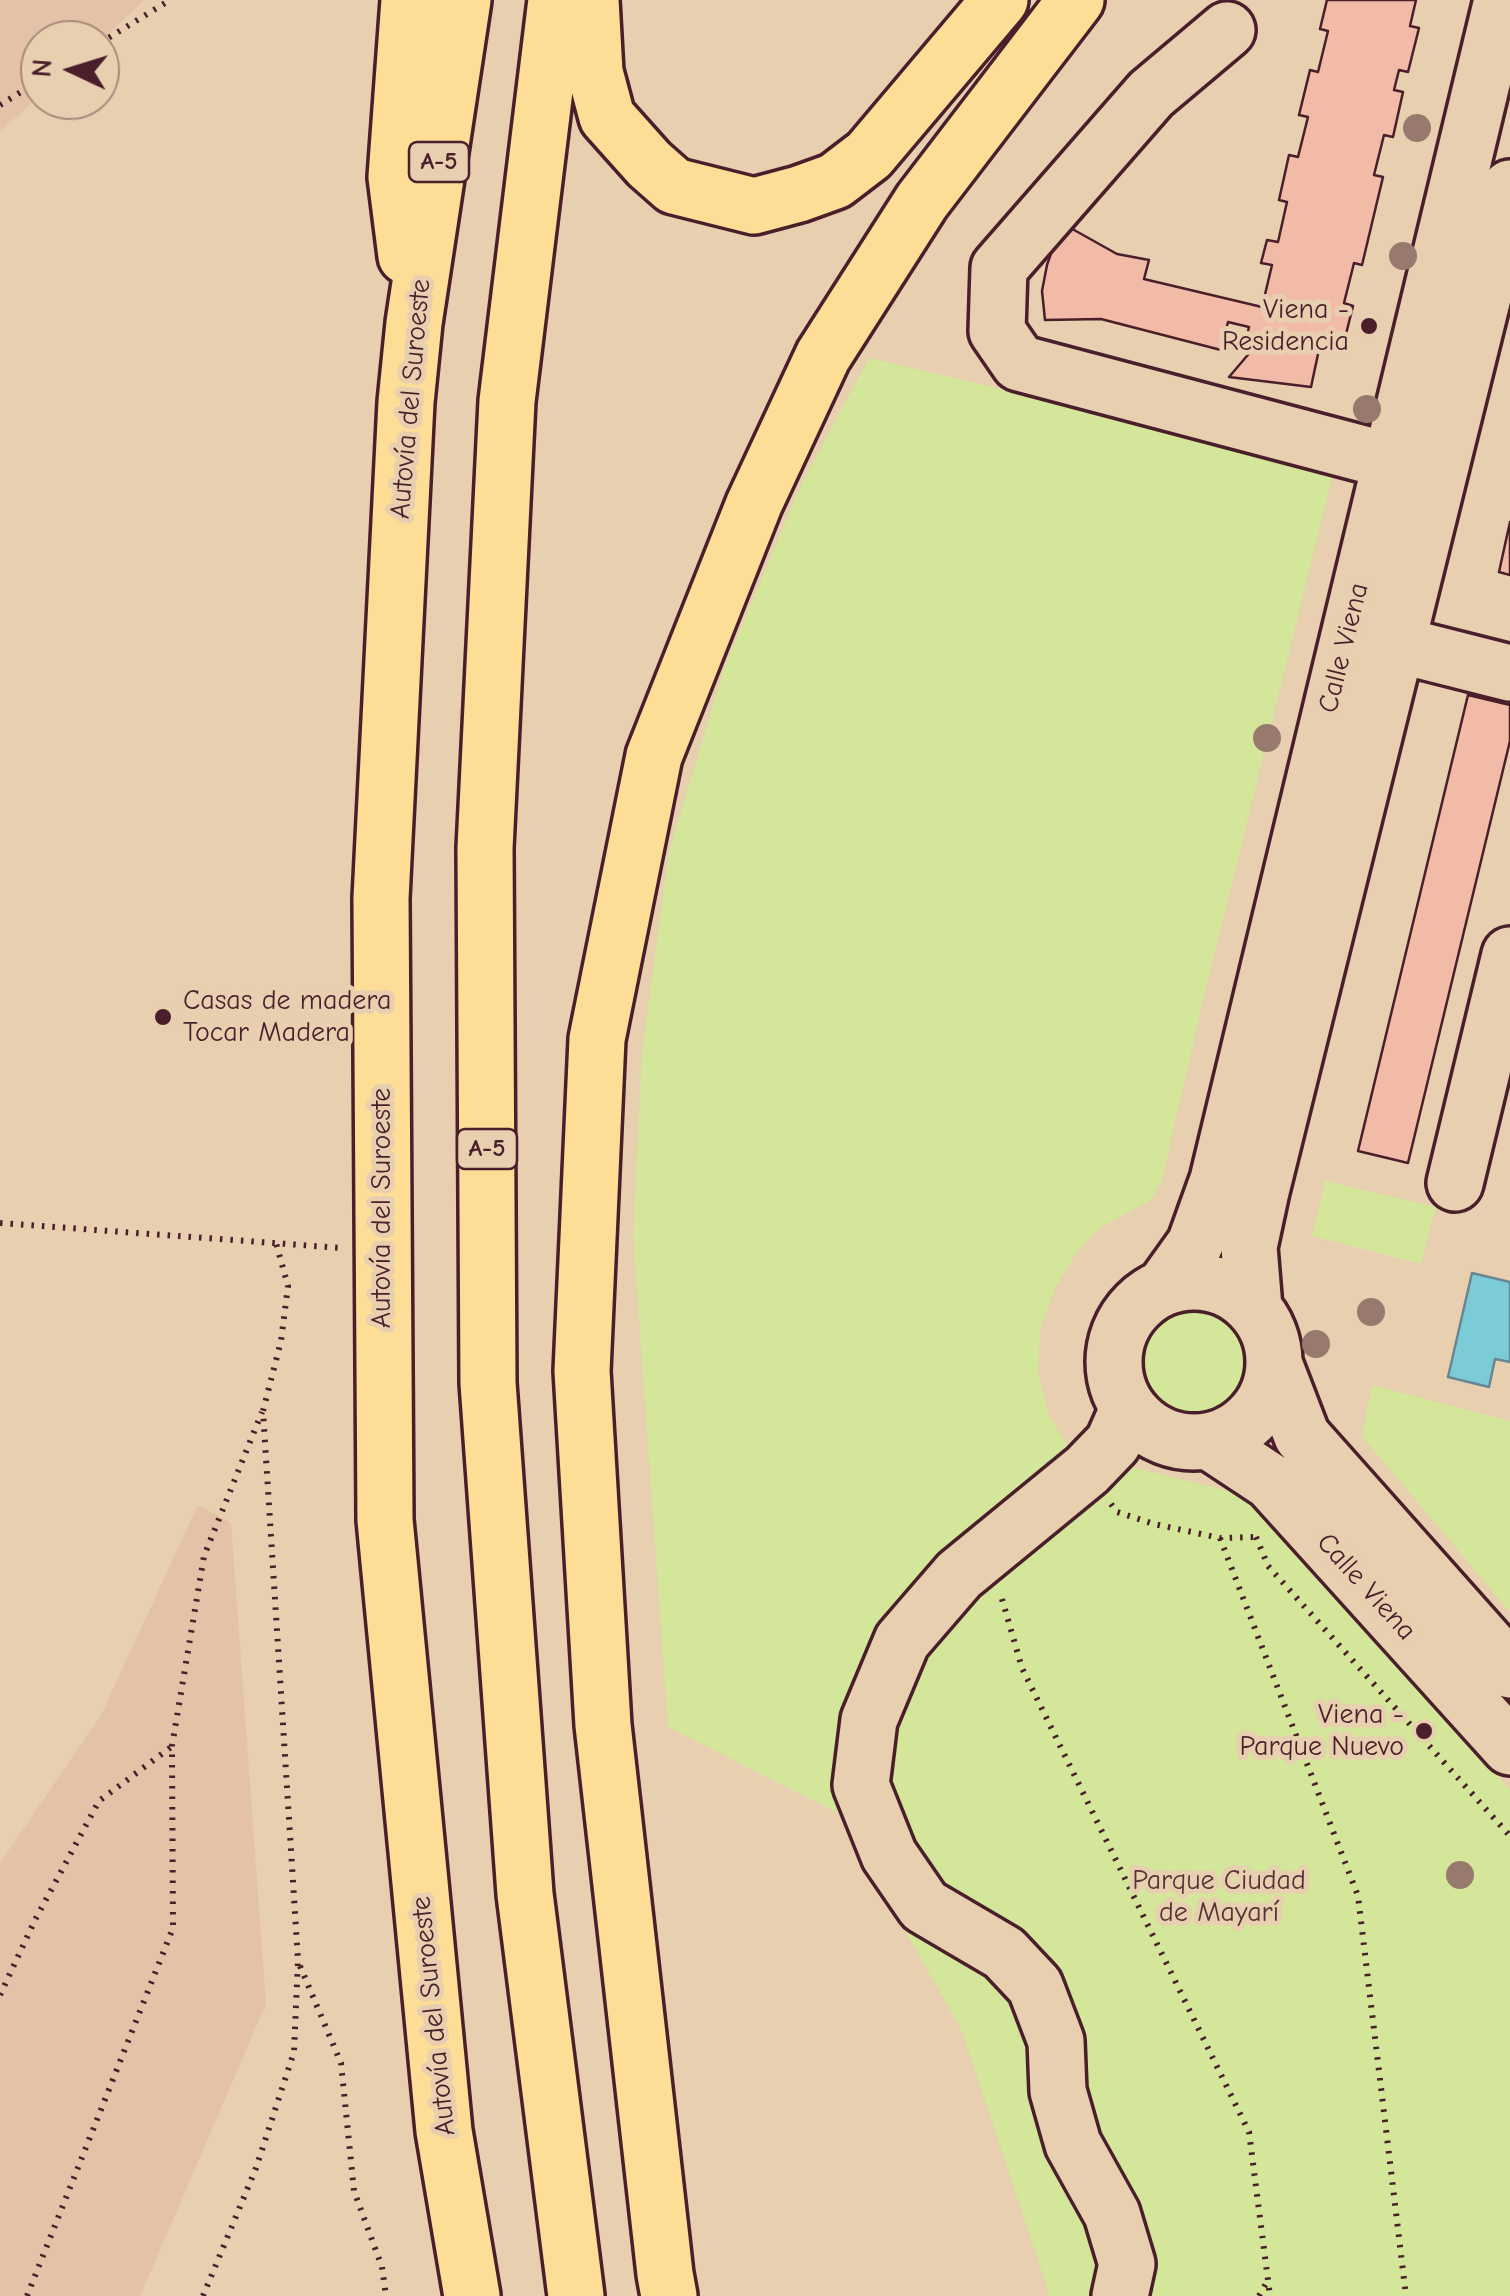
<!DOCTYPE html>
<html>
<head>
<meta charset="utf-8">
<style>
  body { margin:0 }
  #map { position:relative; width:1510px; height:2296px; overflow:hidden; background:#e7cfb0; font-family:"Comic Neue",sans-serif }
  canvas { display:block }
  .north { position:absolute; left:20px; top:20px; width:100px; height:100px; box-sizing:border-box; background:#e7cfb0; border:2px solid #a8897b; border-radius:50%; rotate:274deg; font-size:28px; font-weight:700; line-height:40px; text-align:center; color:#4a1f2b }
  .north::after { content:''; display:block; margin:auto; width:35px; height:45px; background:#4a1f2b; clip-path:polygon(50% 0,100% 100%,50% 72%,0 100%) }
</style>
</head>
<body>
<div id="map">
<canvas width="1510" height="2296"></canvas>
<div class="north">N</div>
</div>
<script>
const c = document.querySelector('canvas').getContext('2d');
c.lineJoin = 'round';
function fill(path, color) { c.fillStyle = color; c.fill(path, 'evenodd'); }
const poly = rows => new Path2D(rows.map(r => 'M' + r).join(''));
function trace(path, color, width, dash) { c.strokeStyle = color; c.lineWidth = width; c.lineCap = dash ? 'butt' : 'round'; c.setLineDash(dash || []); c.stroke(path); }
function label(font, color, halo, rows, align = 'center') {
  c.font = font + ' "Comic Neue",sans-serif'; c.lineWidth = 10; c.setLineDash([]); c.textBaseline = 'middle'; c.strokeStyle = halo; c.fillStyle = color; for (const [text, x, y, turn = 0] of rows) {
    c.save(); c.translate(x, y); c.rotate((+turn || 0) * Math.PI / 180); c.textAlign = isNaN(turn) ? turn : align; if (halo) c.strokeText(text, 0, 0); c.fillText(text, 0, 0); c.restore();
  }
}
fill(poly([
  [0,0,145,0,100,41,40,40,40,95,0,132],
  [198,1505,231,1523,266,2004,140,2296,0,2296,0,1863,101,1715]
]), '#e4c2a8');
fill(poly([
  [869,358,1335,467,1210,970,1162,1179,1151,1200,1101,1227,1078,1250,1056,1287,1040,1329,1038,1375,1050,1417,1071,1452,1257,1498,1510,1790,1510,2296,1050,2296,962,2031,838,1813,668,1727,633,1235,642,1053,669,851,725,666,801,485],
  [1325,1181,1436,1207,1421,1264,1312,1236],
  '1134 1363a59 59 0 1 1 118 0a59 59 0 1 1-118 0Z',
  [1372,1385,1510,1421,1510,1612,1362,1436]
]), '#d3e69a');
const water = poly([
  [1472,1273,1510,1282,1510,1362,1495,1359,1489,1387,1448,1377,1472,1273]
]);
fill(water, '#7cccd7');
trace(water, '#688792', 2.5);
const building = poly([
  [1327,0,1416,0,1410,26,1419,28,1408,72,1399,70,1394,90,1403,92,1393,137,1384,135,1374,175,1383,177,1362,265,1354,263,1344,303,1353,306,1342,350,1320,345,1311,387,1229,377,1252,350,1244,348,1249,327,1228,322,1221,350,1101,319,1045,320,1042,291,1047,265,1054,245,1067,226,1117,254,1149,260,1144,279,1262,307,1272,265,1261,263,1267,240,1278,242,1287,202,1279,200,1289,155,1298,157,1308,117,1299,115,1310,70,1318,72,1328,31,1320,29,1327,0],
  [1510,522,1510,575,1499,572,1510,522],
  [1468,695,1510,705,1510,741,1408,1163,1358,1151,1468,695]
]);
fill(building, '#f2bba7');
trace(building, '#4a1f2b', 2.5);
const minor = poly([
  [1227,30,1151,94,999,268,997,331,1019,363,1390,461],
  [1395,644,1510,673],
  [1455,1183,1510,955],
  '1114 1362a80 80 0 1 1 160 0a80 80 0 1 1-160 0Z',
  [1165,1286,1195,1244,1218,1180,1502,0],
  [1254,1308,1249,1247,1261,1191,1510,188],
  [1275,1366,1302,1436,1510,1670],
  [1209,1441,1271,1482,1510,1747],
  [1120,2296,1127,2264,1112,2214,1073,2144,1058,2091,1056,2041,1035,1986,1004,1953,924,1906,889,1855,861,1785,869,1720,902,1641,959,1575,1087,1470,1113,1443,1128,1409]
]);
const highway = poly([
  [463,0,414,323,406,402,381,898,385,1520,444,2131,472,2296],
  [556,0,507,401,485,848,488,1383,525,1894,576,2296],
  [591,0,595,72,607,117,649,164,674,186,754,206,799,194,835,181,869,155,1000,0],
  [406,256,396,177,409,0],
  [669,2296,665,2274,603,1725,582,1371,597,1039,654,756,754,504,823,356,922,201,1076,0]
]);
trace(minor, '#4a1f2b', 62);
trace(highway, '#4a1f2b', 62);
trace(poly([
  [100,43,170,0],
  [0,105,40,80],
  [0,1223,342,1248],
  [1111,1504,1117,1512,1154,1524,1220,1538,1256,1537],
  [1256,1537,1268,1566,1510,1836],
  [1220,1538,1358,1896,1406,2296],
  [1002,1599,1022,1668,1249,2132,1270,2296],
  [300,1966,341,2063,354,2191,382,2267,386,2296],
  [0,1995,35,1920,99,1801,171,1747],
  [27,2296,173,1928,172,1746,204,1556,262,1412],
  [203,2296,256,2168,294,2052,298,1960,263,1411,281,1341,288,1286,276,1243],
  [1259,2296,1268,2280]
]), '#4a1f2b', 6, [2.5, 8]);
trace(minor, '#e7cfb0', 55);
trace(highway, '#fedd96', 55);
c.fillStyle = '#98796d';
for (const [x, y] of [
  [1417,128],
  [1403,256],
  [1367,409],
  [1267,738],
  [1371,1312],
  [1316,1344],
  [1460,1875]
]) { c.beginPath(); c.arc(x, y, 14, 0, 2 * Math.PI); c.fill(); }
for (const [x, y, r, color] of [
  [1369,326,10,"#4a1f2b"],
  [163,1017,10,"#4a1f2b"],
  [1424,1731,10,"#4a1f2b"]
]) { const dot = new Path2D(); dot.arc(x, y, r, 0, 2 * Math.PI); c.fillStyle = color; c.fill(dot); trace(dot, '#e7cfb0', 4); }
for (const [x, y, w] of [
  [439,162,60],
  [487,1149,60]
]) { const box = new Path2D(); box.roundRect(x - w / 2, y - 20, w, 40, 8); c.fillStyle = '#e7cfb0'; c.fill(box); trace(box, '#4a1f2b', 2.5); }
label('bold 25px', '#4a1f2b', null, [
  ["A-5",439,162],
  ["A-5",487,1149]
]);
label('28px', '#4a1f2b', '#e7cfb0', [
  ["Viena -",1349,310],
  ["Residencia",1349,342],
  ["Casas de madera",183,1001,"left"],
  ["Tocar Madera",183,1033,"left"],
  ["Viena -",1404,1715],
  ["Parque Nuevo",1404,1747]
], 'right');
label('28px', '#4a1f2b', '#e7cfb0', [
  ["Autovía del Suroeste",411,399,-85],
  ["Calle Viena",1344,648,-76],
  ["Autovía del Suroeste",382,1208,-90],
  ["Calle Viena",1366,1587,48],
  ["Autovía del Suroeste",434,2016,-96]
]);
label('28px', '#583336', '#e7cfb0', [
  ["Parque Ciudad",1219,1881],
  ["de Mayarí",1219,1913]
]);
</script>
</body>
</html>
